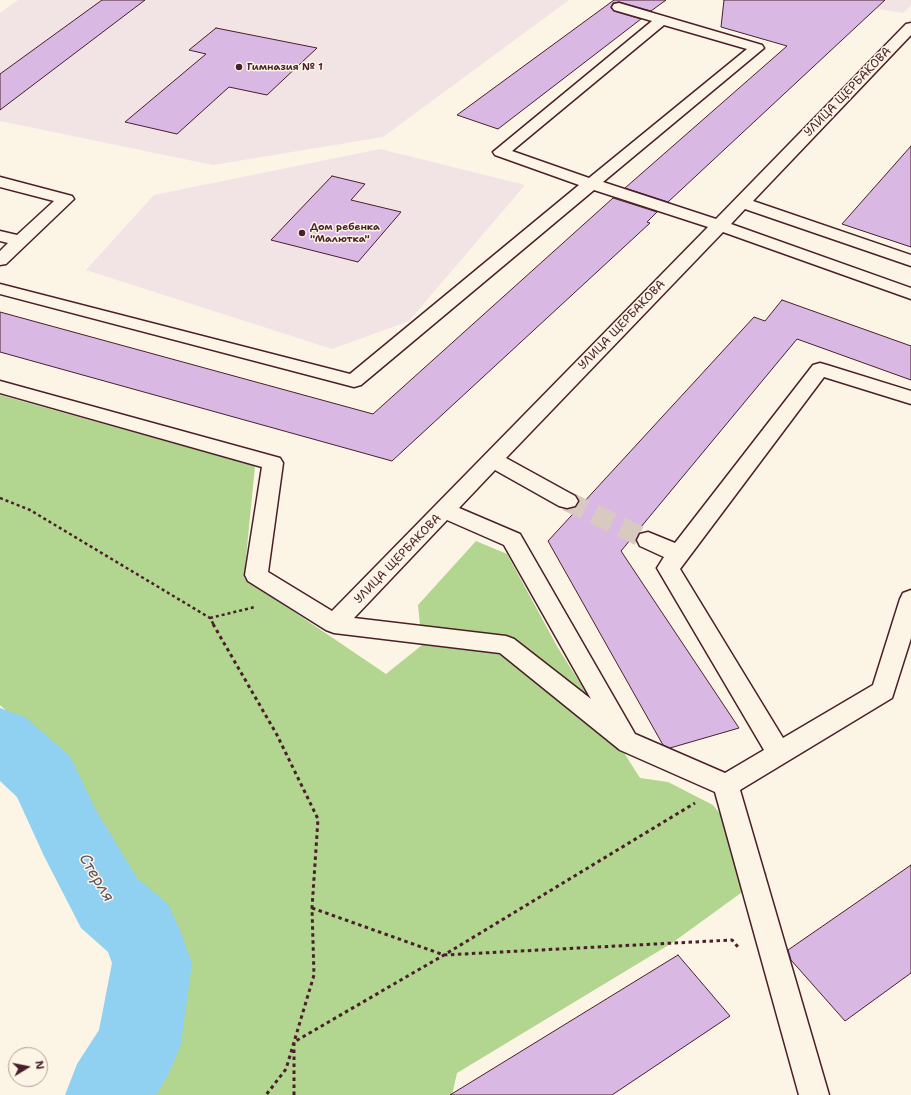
<!DOCTYPE html>
<html>
<head>
<meta charset="utf-8">
<style>
  body { margin:0 }
  #map { position:relative; width:911px; height:1095px; overflow:hidden; background:#fcf5e5; font-family:"Shantell Sans",sans-serif }
  canvas { display:block }
  .north { position:absolute; left:8px; top:1047px; width:40px; height:40px; box-sizing:border-box; background:#fcf5e5; border:1px solid #b59f9b; border-radius:50%; rotate:80deg; font-size:11px; font-weight:700; line-height:16px; text-align:center; color:#4a1f2b }
  .north::after { content:''; display:block; margin:auto; width:14px; height:18px; background:#4a1f2b; clip-path:polygon(50% 0,100% 100%,50% 72%,0 100%) }
</style>
</head>
<body>
<div id="map">
<canvas width="911" height="1095"></canvas>
<div class="north">N</div>
</div>
<script>
const c = document.querySelector('canvas').getContext('2d');
c.lineJoin = 'round';
function fill(path, color) { c.fillStyle = color; c.fill(path, 'evenodd'); }
const poly = rows => new Path2D(rows.map(r => 'M' + r).join(''));
function trace(path, color, width, dash) { c.strokeStyle = color; c.lineWidth = width; c.lineCap = dash ? 'butt' : 'round'; c.setLineDash(dash || []); c.stroke(path); }
function label(font, color, halo, rows, align = 'center') {
  c.font = font + ' "Shantell Sans",sans-serif'; c.lineWidth = 3; c.setLineDash([]); c.textBaseline = 'middle'; c.strokeStyle = halo; c.fillStyle = color; for (const [text, x, y, turn = 0] of rows) {
    c.save(); c.translate(x, y); c.rotate((+turn || 0) * Math.PI / 180); c.textAlign = isNaN(turn) ? turn : align; if (halo) c.strokeText(text, 0, 0); c.fillText(text, 0, 0); c.restore();
  }
}
fill(poly([
  [18,0,569,0,383,137,213,165,0,121,0,13],
  [827,0,911,0,911,5,903,13],
  [380,149,525,185,409,321,332,349,86,270,154,195]
]), '#f2e3e5');
fill(poly([
  [0,395,255,466,244,578,386,674,422,645,418,605,476,541,507,554,558,648,640,778,668,782,713,805,767,874,672,943,457,1073,452,1095,135,1095,170,1036,173,938,122,880,65,766,0,705]
]), '#b2d58f');
fill(poly([
  [0,708,25,717,70,756,96,810,137,878,168,904,180,930,192,963,181,1044,169,1073,156,1095,65,1095,77,1064,99,1030,112,963,108,952,81,928,44,856,17,797,0,781,0,708]
]), '#90d1f1');
const building = poly([
  [102,0,145,0,0,110,0,74,102,0],
  [614,0,666,0,651,11,619,2,613,3,611,8,614,11,641,19,498,129,457,115,614,0],
  [724,0,885,0,668,202,625,188,787,46,721,27,724,0],
  [216,28,317,48,267,95,229,87,177,134,125,122,206,54,189,50,216,28],
  [911,146,911,247,842,224,911,146],
  [332,176,365,184,351,200,401,212,358,262,271,240,332,176],
  [613,198,657,212,647,222,650,223,392,461,0,352,0,312,373,414,613,198],
  [782,300,911,346,911,380,797,339,621,551,739,728,670,748,663,745,548,541,754,317,765,321,782,300],
  [911,865,911,973,845,1021,791,960,788,950,911,865],
  [678,955,730,1016,612,1095,450,1095,678,955]
]);
fill(building, '#dab8e4');
trace(building, '#4a1f2b', 1);
trace(poly([
  [567,501,648,540]
]), '#d8cac0', 20, [20, 10]);
const minor = poly([
  [619,3,762,45,764,48,603,182,716,219,906,24,911,23,911,35,753,201,911,255,911,266,745,209,731,224,911,288,911,299,723,232,506,458,575,496,578,501,575,506,567,508,559,506,495,470,459,508,520,534,635,734,725,773,764,750,657,568,664,557,640,546,637,540,640,534,648,532,675,543,813,365,820,363,827,365,911,391,911,404,824,377,680,569,783,738,873,685,900,599,903,593,911,590,911,638,892,698,740,790,829,1095,799,1095,715,792,620,750,500,653,334,633,326,630,248,581,245,575,262,467,0,393,0,381,280,458,283,463,268,572,332,611,708,227,594,190,361,385,354,387,0,294,0,284,350,374,579,185,495,155,493,152,652,21,614,10,612,7,614,4,619,3],
  [664,25,747,49,589,178,512,151,664,25],
  [447,520,504,545,591,699,514,639,506,636,354,618,447,520],
  [0,177,72,196,74,199,6,264,0,265,0,251,8,243,0,241,0,231,17,235,54,201,0,187,0,177]
]);
trace(minor, '#4a1f2b', 3);
trace(poly([
  [0,498,30,510,210,618,214,625],
  [210,618,255,607]
]), '#4a1f2b', 2.5, [3, 3]);
trace(poly([
  [213,624,277,735,318,819,312,908,314,975,286,1069,266,1095],
  [312,908,444,955,732,940,738,947],
  [294,1095,294,1042,444,955,695,803]
]), '#4a1f2b', 3, [3.5, 3.5]);
fill(minor, '#fcf5e5');
for (const [x, y, r, color] of [
  [239,67,4,"#4a1f2b"],
  [302,233,4,"#4a1f2b"]
]) { const dot = new Path2D(); dot.arc(x, y, r, 0, 2 * Math.PI); c.fillStyle = color; c.fill(dot); trace(dot, '#fcf5e5', 1.5); }
label('bold 10px', '#4a1f2b', '#fcf5e5', [
  ["Гимназия № 1",247,67],
  ["Дом ребенка",310,227],
  ["\"Малютка\"",310,239]
], 'left');
label('12px', '#4a1f2b', '#fcf5e5', [
  ["УЛИЦА ЩЕРБАКОВА",848,92,-46],
  ["УЛИЦА ЩЕРБАКОВА",622,325,-46],
  ["УЛИЦА ЩЕРБАКОВА",398,559,-46]
]);
label('italic 16px', '#5f5466', '#fcf5e5', [
  ["Стерля",96,878,59]
]);
</script>
</body>
</html>
